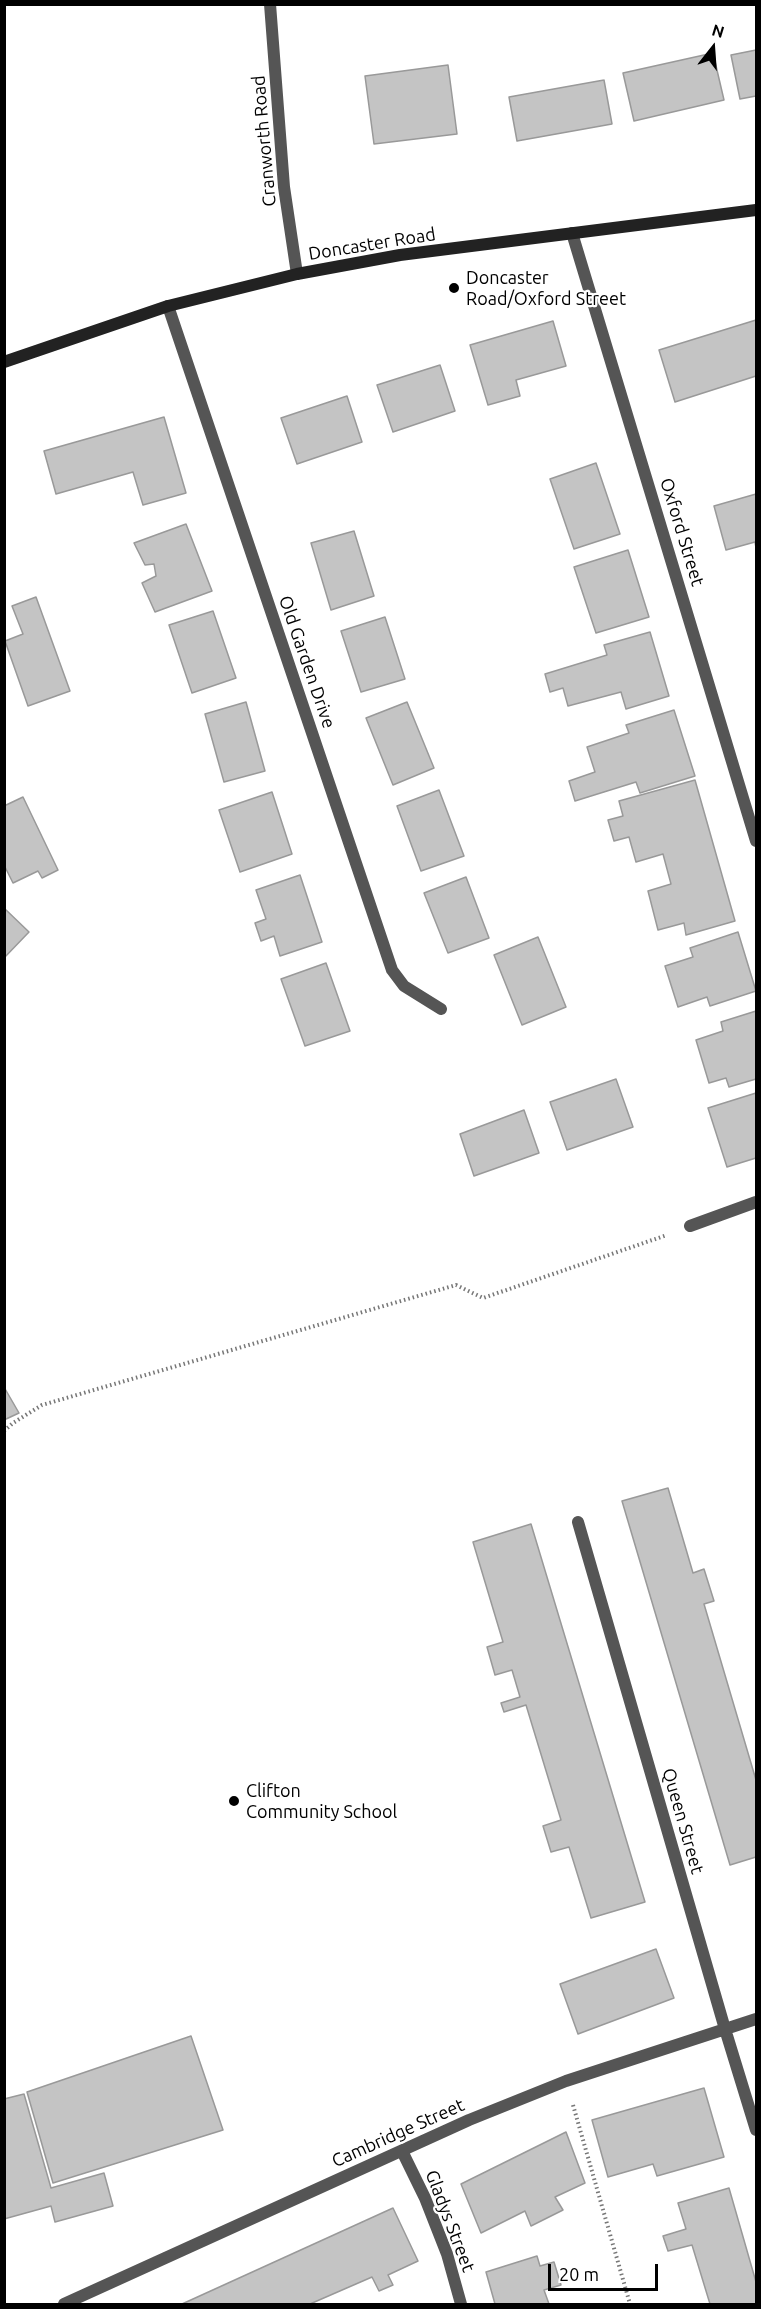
<!DOCTYPE html>
<html>
<head>
<meta charset="utf-8">
<style>
  body { margin:0 }
  #map { position:relative; width:761px; height:2309px; overflow:hidden; background:#fff; font-family:Ubuntu,sans-serif }
  canvas { display:block }
  .frame { position:absolute; inset:0; border:6px solid #000; pointer-events:none }
  .north { position:absolute; left:683px; top:18px; width:60px; height:60px; -webkit-text-stroke:4px #fff; paint-order:stroke; rotate:17deg; font-size:16px; font-weight:700; line-height:24px; text-align:center; color:#000 }
  .north::after { content:''; display:block; margin:auto; width:21px; height:27px; background:#000; clip-path:polygon(50% 0,100% 100%,50% 72%,0 100%) }
  .scale { position:absolute; left:548px; top:2264px; width:110px; height:27px; box-sizing:border-box; border:3px solid #000; border-top:0; padding-left:8px; font-size:18px; line-height:21px; white-space:nowrap; color:#000; -webkit-text-stroke:4px #fff; paint-order:stroke }
</style>
</head>
<body>
<div id="map">
<canvas width="761" height="2309"></canvas>
<div class="frame"></div>
<div class="north">N</div>
<div class="scale">20 m</div>
</div>
<script>
const c = document.querySelector('canvas').getContext('2d');
c.lineJoin = 'round';
function fill(path, color) { c.fillStyle = color; c.fill(path, 'evenodd'); }
const poly = rows => new Path2D(rows.map(r => 'M' + r).join(''));
function trace(path, color, width, dash) { c.strokeStyle = color; c.lineWidth = width; c.lineCap = dash ? 'butt' : 'round'; c.setLineDash(dash || []); c.stroke(path); }
function label(font, color, halo, rows, align = 'center') {
  c.font = font + ' Ubuntu,sans-serif'; c.lineWidth = 4.5; c.setLineDash([]); c.textBaseline = 'middle'; c.strokeStyle = halo; c.fillStyle = color; for (const [text, x, y, turn = 0] of rows) {
    c.save(); c.translate(x, y); c.rotate((+turn || 0) * Math.PI / 180); c.textAlign = isNaN(turn) ? turn : align; if (halo) c.strokeText(text, 0, 0); c.fillText(text, 0, 0); c.restore();
  }
}
const building = poly([
  [756,50,756,96,740,99,731,55,756,50],
  [713,53,724,100,634,121,623,73,713,53],
  [448,65,457,134,374,144,365,76,448,65],
  [604,80,612,124,517,141,509,97,604,80],
  [756,320,756,376,675,402,659,350,756,320],
  [553,321,566,366,516,380,520,396,488,405,470,345,553,321],
  [440,365,455,411,393,432,377,385,440,365],
  [347,396,362,442,297,464,281,418,347,396],
  [164,417,186,493,143,505,133,472,56,494,44,451,164,417],
  [596,463,620,534,574,549,550,479,596,463],
  [756,494,756,548,755,542,726,550,714,506,756,494],
  [186,524,212,591,155,612,142,583,156,576,154,564,145,565,134,543,186,524],
  [354,531,374,596,331,610,311,543,354,531],
  [628,550,649,617,596,633,574,567,628,550],
  [36,597,70,691,28,706,5,641,23,634,12,606,36,597],
  [213,611,236,678,192,693,169,625,213,611],
  [385,617,405,679,361,692,341,631,385,617],
  [650,632,669,696,626,709,621,692,568,706,563,688,550,692,545,674,607,655,604,645,650,632],
  [246,702,265,771,224,782,205,714,246,702],
  [407,702,434,768,393,785,366,718,407,702],
  [674,710,695,776,640,793,636,782,575,801,569,781,595,772,587,747,629,733,626,725,674,710],
  [695,780,735,921,686,935,684,923,658,930,648,891,671,884,663,854,636,862,629,837,614,841,608,820,623,816,619,801,695,780],
  [439,790,464,856,421,871,397,806,439,790],
  [272,792,292,854,240,872,219,810,272,792],
  [23,797,58,870,42,878,38,871,13,883,4,865,4,806,23,797],
  [300,875,322,942,280,956,274,936,261,941,255,923,266,919,256,890,300,875],
  [466,877,489,938,448,953,424,893,466,877],
  [4,908,29,932,4,958,4,908],
  [738,932,756,991,710,1006,707,997,678,1007,665,966,693,957,690,948,738,932],
  [538,937,566,1007,522,1025,494,955,538,937],
  [326,963,350,1031,305,1046,281,979,326,963],
  [756,1011,756,1079,729,1087,726,1078,709,1083,696,1040,723,1031,721,1022,756,1011],
  [616,1079,633,1127,567,1150,550,1102,616,1079],
  [756,1093,756,1158,727,1167,708,1108,756,1093],
  [524,1110,539,1153,474,1176,460,1134,524,1110],
  [4,1387,19,1413,4,1420,4,1387],
  [668,1488,693,1573,704,1569,714,1601,704,1604,756,1780,756,1857,730,1865,622,1501,668,1488],
  [531,1524,645,1902,591,1918,569,1847,551,1852,543,1826,561,1820,526,1705,504,1712,501,1703,520,1697,512,1670,495,1675,487,1647,503,1642,473,1542,531,1524],
  [656,1949,674,1998,578,2034,560,1984,656,1949],
  [191,2036,223,2130,53,2183,27,2092,191,2036],
  [704,2088,724,2157,657,2176,653,2164,608,2177,592,2120,704,2088],
  [24,2094,51,2188,104,2173,113,2206,55,2222,51,2206,4,2219,4,2099,24,2094],
  [566,2132,585,2183,555,2197,563,2210,531,2226,525,2211,481,2233,461,2184,566,2132],
  [729,2188,756,2282,756,2304,710,2304,692,2245,668,2251,663,2236,686,2229,678,2203,729,2188],
  [393,2208,418,2261,388,2275,393,2285,379,2291,372,2277,310,2304,182,2304,393,2208],
  [537,2256,540,2266,554,2262,561,2285,544,2290,549,2304,495,2304,486,2272,537,2256]
]);
fill(building, '#c4c4c4');
trace(building, '#999', 1.5);
trace(poly([
  [4,1431,13,1423,42,1405,456,1285,483,1298,667,1235],
  [573,2105,630,2304]
]), '#777', 4, [1.5, 3]);
trace(poly([
  [690,1226,756,1202]
]), '#555', 12);
trace(poly([
  [270,4,284,187,297,274],
  [572,233,756,841],
  [168,306,392,970,404,986,441,1009],
  [578,1522,725,2029,756,2130],
  [402,2151,425,2198,447,2254,461,2304],
  [64,2304,469,2120,566,2081,756,2019]
]), '#555', 12);
trace(poly([
  [4,362,168,306,297,274,400,255,756,210]
]), '#222', 12);
for (const [x, y, r, color] of [
  [454,288,6,"#000"],
  [234,1801,6,"#000"]
]) { const dot = new Path2D(); dot.arc(x, y, r, 0, 2 * Math.PI); c.fillStyle = color; c.fill(dot); trace(dot, '#fff', 2); }
label('18px', '#000', '#fff', [
  ["Cranworth Road",264,141,-95],
  ["Doncaster Road",372,244,-9],
  ["Oxford Street",682,532,73],
  ["Old Garden Drive",307,662,71],
  ["Queen Street",683,1821,74],
  ["Cambridge Street",398,2133,-24],
  ["Gladys Street",450,2221,69]
]);
label('18px', '#000', '#fff', [
  ["Doncaster",466,278],
  ["Road/Oxford Street",466,299],
  ["Clifton",246,1791],
  ["Community School",246,1812]
], 'left');
</script>
</body>
</html>
